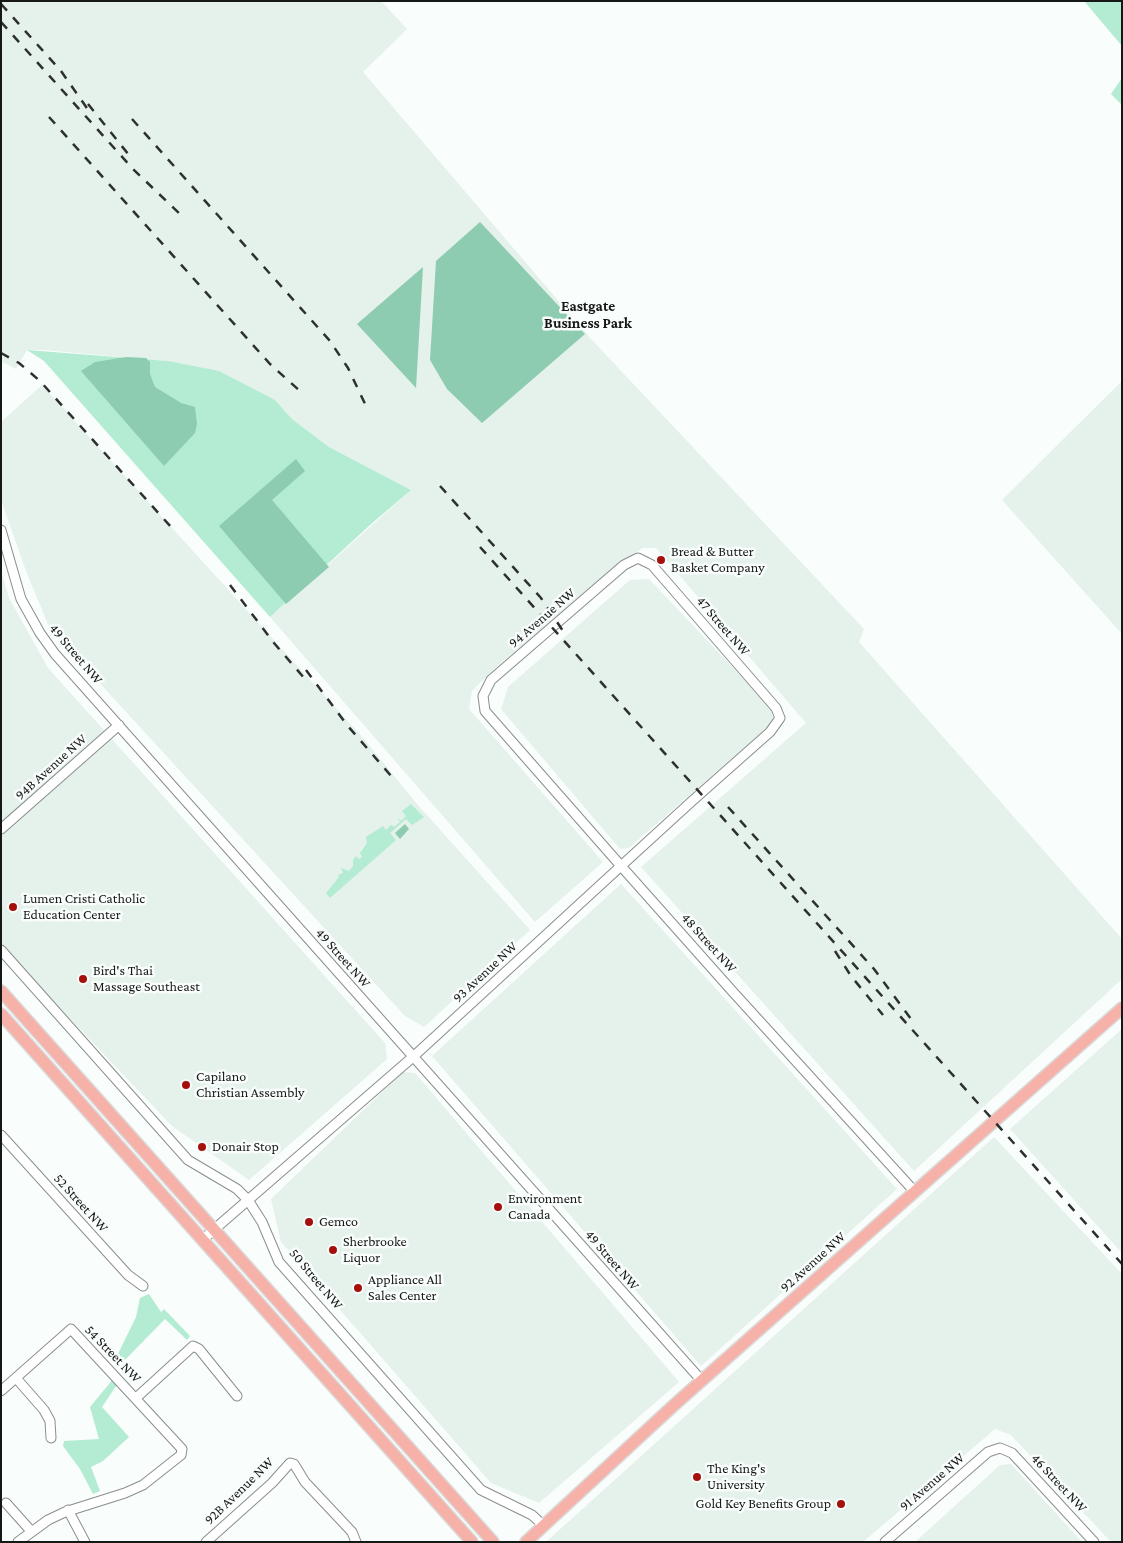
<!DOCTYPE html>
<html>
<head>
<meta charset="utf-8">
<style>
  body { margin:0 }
  #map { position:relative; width:1123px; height:1543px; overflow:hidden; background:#f9fdfb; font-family:"Crimson Pro",serif }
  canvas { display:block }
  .frame { position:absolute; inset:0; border:2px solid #161817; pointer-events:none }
</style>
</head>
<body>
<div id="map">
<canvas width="1123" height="1543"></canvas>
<div class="frame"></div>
</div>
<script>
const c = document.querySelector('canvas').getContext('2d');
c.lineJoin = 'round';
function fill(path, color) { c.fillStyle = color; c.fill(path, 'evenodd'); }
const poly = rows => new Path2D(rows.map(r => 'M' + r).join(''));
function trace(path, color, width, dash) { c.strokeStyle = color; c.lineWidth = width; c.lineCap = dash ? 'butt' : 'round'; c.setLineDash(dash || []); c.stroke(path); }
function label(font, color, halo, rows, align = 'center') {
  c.font = font + ' "Crimson Pro",serif'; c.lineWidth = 5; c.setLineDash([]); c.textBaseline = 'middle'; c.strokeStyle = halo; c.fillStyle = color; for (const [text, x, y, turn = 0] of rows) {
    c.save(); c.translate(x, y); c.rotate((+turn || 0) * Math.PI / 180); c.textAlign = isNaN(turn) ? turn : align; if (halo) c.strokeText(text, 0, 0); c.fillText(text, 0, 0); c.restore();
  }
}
fill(poly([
  [1,1,381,1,407,29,363,72,591,339,864,629,859,642,1122,939,1122,979,914,1171,641,867,806,723,656,548,642,548,495,668,472,691,469,709,603,862,535,922,270,617,411,490,329,447,292,419,275,400,168,361,43,350,27,350,16,369,1,361],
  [1122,381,1122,634,1002,500],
  [42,385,363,738,417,804,530,930,424,1027,405,1016,50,629,26,571,1,500,1,422],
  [1,571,9,598,48,668,385,1043,387,1059,249,1180,172,1126,1,946],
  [649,579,773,710,772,723,629,848,620,849,501,709,508,687,630,580],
  [621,884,897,1189,701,1366,432,1056],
  [1122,1029,1122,1253,1010,1129],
  [403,1072,415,1073,679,1382,539,1503,491,1483,281,1242,271,1199],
  [994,1137,1122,1274,1122,1542,1111,1542,1011,1435,995,1429,863,1542,546,1542],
  [1011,1464,1082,1542,915,1542,1000,1465]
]), '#e5f1eb');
fill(poly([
  [1084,1,1122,1,1122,46],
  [1122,78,1122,105,1111,94],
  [27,350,168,361,219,371,275,400,292,419,329,447,411,490,370,525,270,617,44,361],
  [411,804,424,817,412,825,406,819,390,833,396,840,330,898,326,893,339,877,338,875,343,873,341,868,349,871,353,866,353,860,356,856,359,859,362,857,360,853,367,843,366,837,383,826,386,830,391,825,394,827,400,822,398,818,401,821,406,816,402,811],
  [149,1294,161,1312,164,1309,190,1336,187,1340,165,1319,120,1365,115,1360,136,1317,140,1298],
  [114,1378,118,1383,102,1407,129,1437,103,1461,91,1467,100,1491,93,1494,80,1469,63,1446,64,1441,99,1439,90,1407]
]), '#b3ecd2');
fill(poly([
  [480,222,585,334,482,423,447,389,430,360,436,261],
  [423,267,416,388,357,324],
  [126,357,146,358,150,362,150,374,155,387,181,403,195,407,197,424,195,433,164,466,81,371,95,362],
  [296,459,305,471,272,500,329,567,286,604,219,526],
  [405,824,409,829,400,839,395,833]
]), '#8dccb1');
const minor = poly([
  [1,530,21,599,40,633,55,654,702,1381],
  [1,829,119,725],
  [1,950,188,1160,237,1189,248,1200,262,1222,279,1262,481,1490,532,1515,544,1526],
  [1,1135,128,1275,143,1286],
  [202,1240,414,1056,621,866,691,802,770,732,780,718,776,708,652,565,638,558,624,565,491,680,483,696,485,711,621,866,733,992,915,1192],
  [16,1378,44,1410,50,1421,51,1438],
  [1,1391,71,1329,182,1449,181,1455,143,1485,125,1493,65,1512,48,1520,18,1542],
  [136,1398,193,1346,199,1349,237,1396],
  [6,1503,31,1531],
  [68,1510,85,1542],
  [206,1542,272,1483,290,1463,294,1464,305,1482,352,1532,356,1542],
  [885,1542,988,1452,1000,1448,1012,1453,1094,1542]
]);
const major = poly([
  [1,991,493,1542],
  [1,1014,472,1542],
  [526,1542,673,1406,1122,1008]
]);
trace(minor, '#8a8e8c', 11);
trace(major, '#dadada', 14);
trace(minor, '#fff', 9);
trace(major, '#f6b1a8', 11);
trace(poly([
  [1,4,61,71,89,111],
  [1,22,133,169,183,217],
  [88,104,133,160],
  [49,117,270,364,301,392],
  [132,119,330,341,348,368,367,408],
  [1,353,19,363,40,381,171,527],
  [440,486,541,598,567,637],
  [480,547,1122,1264],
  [230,585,274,643,305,679],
  [306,670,347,725,392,777],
  [728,807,874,969,914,1023],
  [835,951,851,976,883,1015]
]), '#2e302f', 2.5, [9, 9]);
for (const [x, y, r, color] of [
  [661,560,5,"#a5100c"],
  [13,907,5,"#a5100c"],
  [83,979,5,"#a5100c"],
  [186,1085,5,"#a5100c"],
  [202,1147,5,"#a5100c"],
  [498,1207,5,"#a5100c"],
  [309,1222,5,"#a5100c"],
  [333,1250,5,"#a5100c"],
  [358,1288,5,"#a5100c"],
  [697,1477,5,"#a5100c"],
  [841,1504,5,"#a5100c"]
]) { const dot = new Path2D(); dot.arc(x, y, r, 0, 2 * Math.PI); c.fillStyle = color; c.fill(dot); trace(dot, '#f9fdfb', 2); }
label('14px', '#161817', '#f9fdfb', [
  ["Bread & Butter",671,552],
  ["Basket Company",671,568],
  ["Lumen Cristi Catholic",23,899],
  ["Education Center",23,915],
  ["Bird's Thai",93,971],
  ["Massage Southeast",93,987],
  ["Capilano",196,1077],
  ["Christian Assembly",196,1093],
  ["Donair Stop",212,1147],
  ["Environment",508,1199],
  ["Canada",508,1215],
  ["Gemco",319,1222],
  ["Sherbrooke",343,1242],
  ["Liquor",343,1258],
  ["Appliance All",368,1280],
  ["Sales Center",368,1296],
  ["The King's",707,1469],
  ["University",707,1485],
  ["Gold Key Benefits Group",831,1504,"right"]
], 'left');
label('14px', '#161817', '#f9fdfb', [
  ["94 Avenue NW",542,618,-41],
  ["47 Street NW",723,626,49],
  ["49 Street NW",76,654,50],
  ["94B Avenue NW",51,767,-42],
  ["48 Street NW",709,943,48],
  ["49 Street NW",343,958,48],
  ["93 Avenue NW",485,972,-43],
  ["52 Street NW",81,1203,48],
  ["49 Street NW",612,1260,49],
  ["92 Avenue NW",813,1262,-42],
  ["50 Street NW",316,1279,50],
  ["54 Street NW",113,1354,46],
  ["91 Avenue NW",932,1482,-41],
  ["46 Street NW",1059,1483,47],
  ["92B Avenue NW",239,1491,-44]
]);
label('bold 15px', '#161817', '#f9fdfb', [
  ["Eastgate",588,306],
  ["Business Park",588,323]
]);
</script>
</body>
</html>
